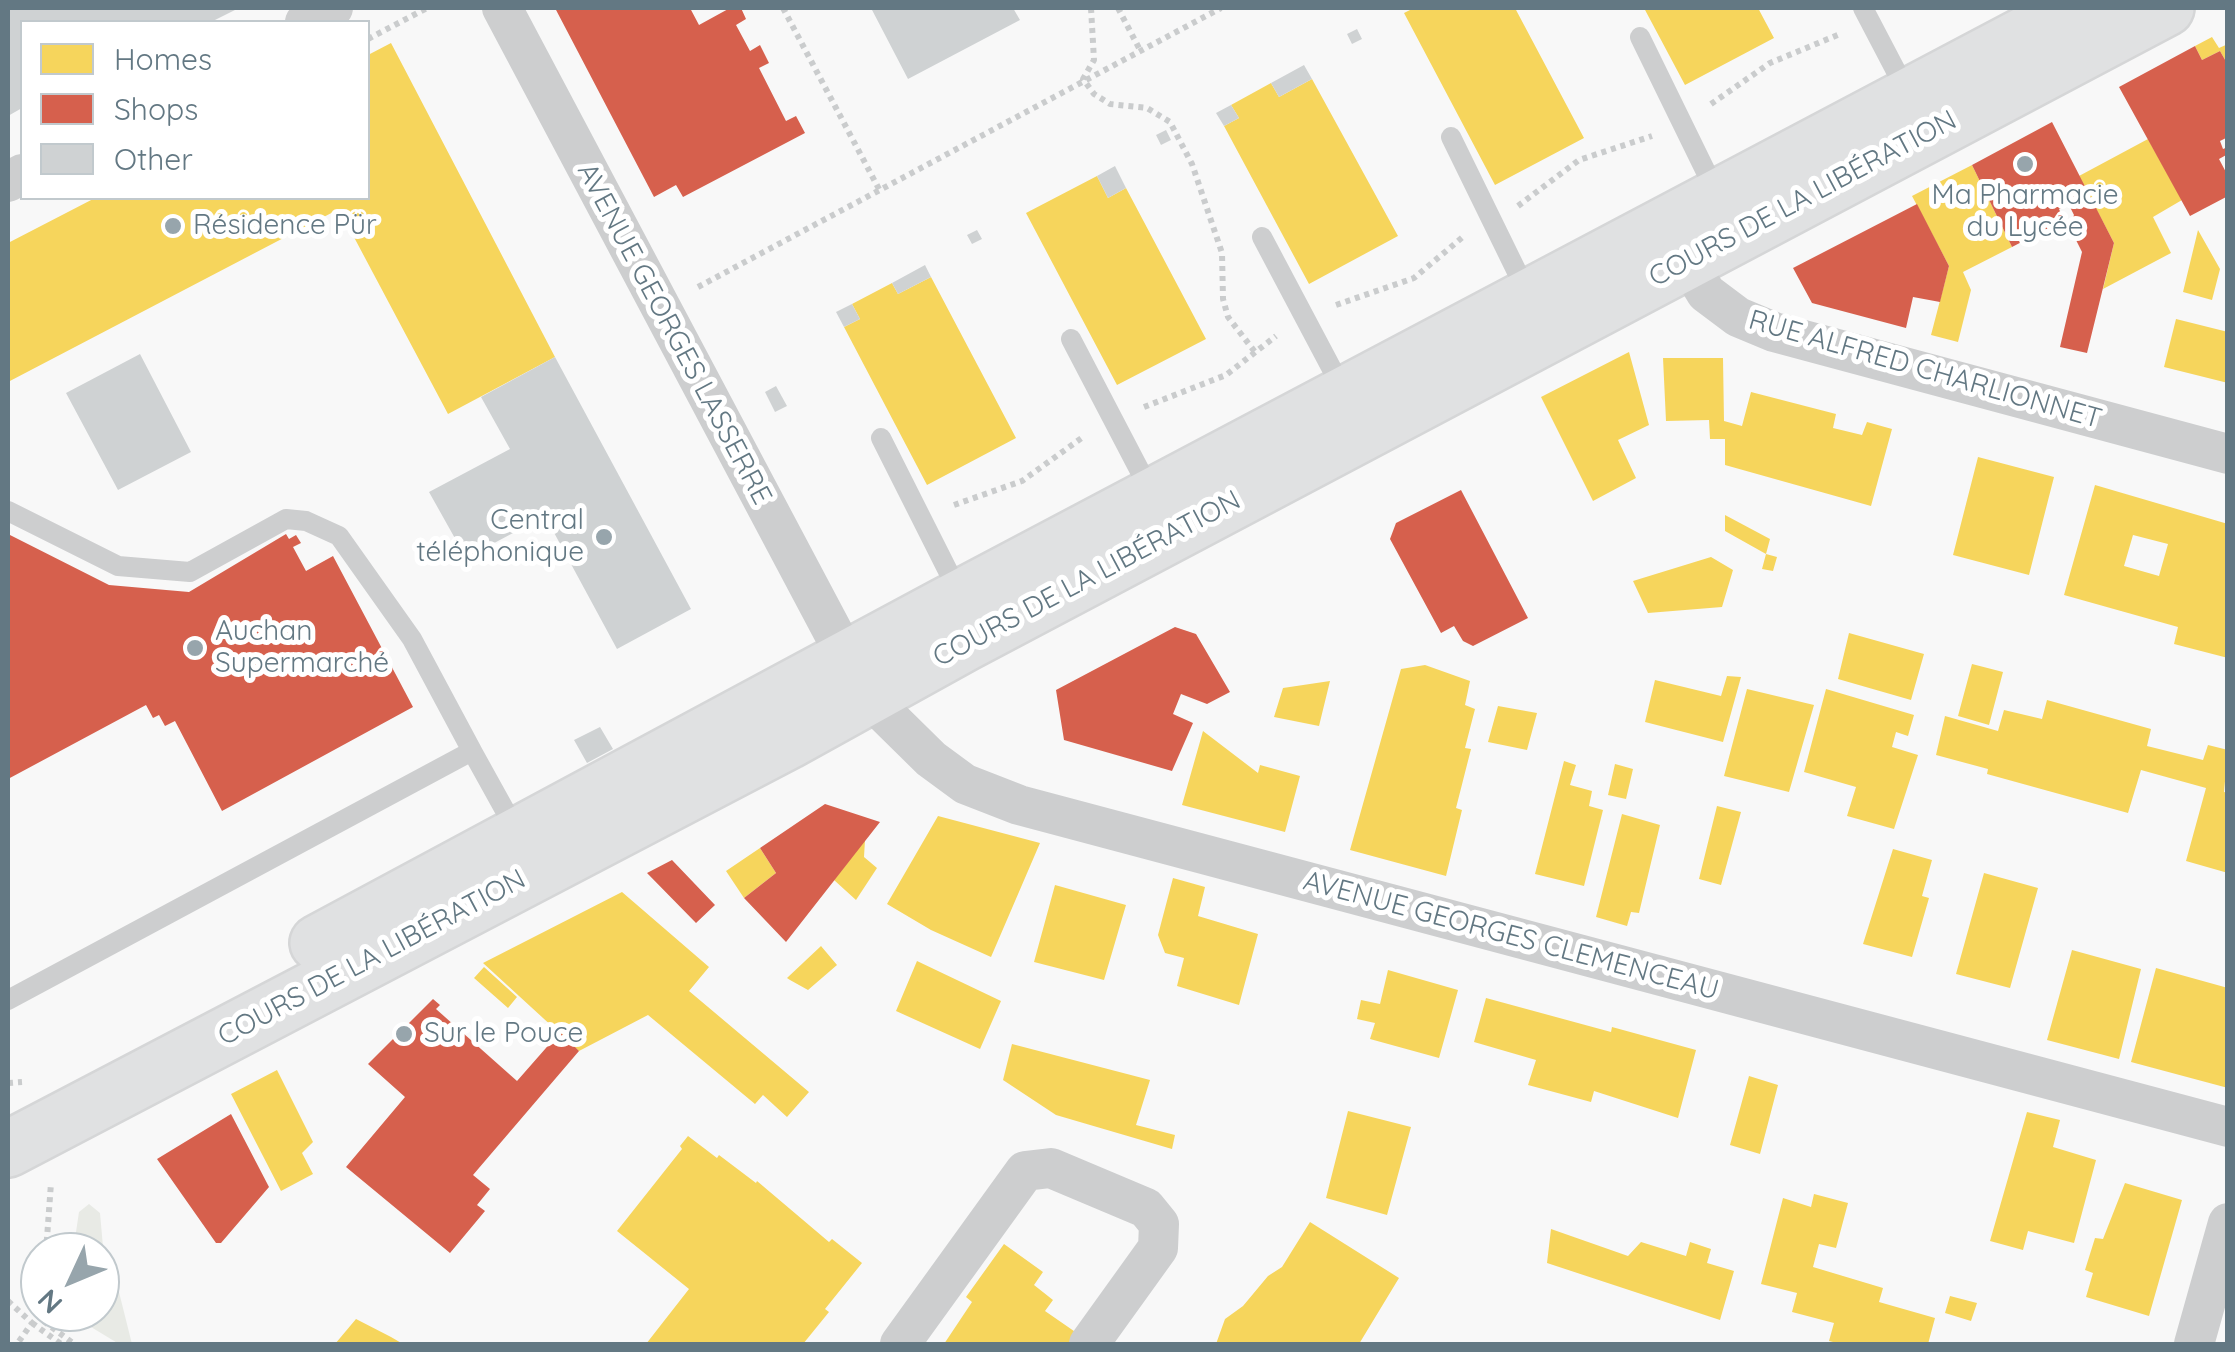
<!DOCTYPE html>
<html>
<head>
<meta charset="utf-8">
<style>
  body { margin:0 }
  #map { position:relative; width:2235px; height:1352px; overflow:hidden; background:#f8f8f8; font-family:Quicksand,sans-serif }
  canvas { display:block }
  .frame { position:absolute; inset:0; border:10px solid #637883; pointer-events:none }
  .legend { position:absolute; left:20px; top:20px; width:350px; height:180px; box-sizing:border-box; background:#fff; border:2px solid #c1c9cd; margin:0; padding:12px 18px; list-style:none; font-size:30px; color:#637883 }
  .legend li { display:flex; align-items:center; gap:20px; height:50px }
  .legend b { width:50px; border:2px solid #c1c9cd }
  .north { position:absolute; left:20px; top:1232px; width:100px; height:100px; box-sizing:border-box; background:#fff; border:2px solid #c1c9cd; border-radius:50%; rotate:226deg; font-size:28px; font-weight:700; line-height:40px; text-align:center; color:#637883 }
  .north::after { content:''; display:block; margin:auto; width:35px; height:45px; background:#97a5ac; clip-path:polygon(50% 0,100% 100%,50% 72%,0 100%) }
</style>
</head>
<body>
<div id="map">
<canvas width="2235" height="1352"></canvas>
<div class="frame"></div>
<ul class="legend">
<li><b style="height:28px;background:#f6d55c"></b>Homes</li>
<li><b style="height:28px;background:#d6604d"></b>Shops</li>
<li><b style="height:28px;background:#cfd2d3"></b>Other</li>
</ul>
<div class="north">N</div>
</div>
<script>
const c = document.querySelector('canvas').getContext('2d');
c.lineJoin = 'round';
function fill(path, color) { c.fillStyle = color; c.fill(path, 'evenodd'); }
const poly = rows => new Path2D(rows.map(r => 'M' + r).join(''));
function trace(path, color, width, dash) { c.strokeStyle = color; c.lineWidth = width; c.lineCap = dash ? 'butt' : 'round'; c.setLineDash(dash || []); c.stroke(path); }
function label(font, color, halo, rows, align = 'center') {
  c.font = font + ' Quicksand,sans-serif'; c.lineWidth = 10; c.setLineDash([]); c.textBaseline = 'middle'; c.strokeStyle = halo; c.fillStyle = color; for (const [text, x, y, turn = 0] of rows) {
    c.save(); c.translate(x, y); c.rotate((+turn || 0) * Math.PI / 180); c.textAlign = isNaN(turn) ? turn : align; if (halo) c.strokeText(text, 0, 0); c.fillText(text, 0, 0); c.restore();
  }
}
fill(poly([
  [89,1204,100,1213,104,1258,100,1264,100,1252,73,1252,79,1212],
  [112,1286,119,1292,132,1344,119,1344,91,1327,86,1319,88,1312,100,1312,100,1294,106,1287]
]), '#e8eae5');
fill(poly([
  [1414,8,1515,8,1584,138,1495,185,1404,13],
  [1644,8,1758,8,1774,38,1685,85],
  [2212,37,2219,48,2228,44,2228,65,2220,51,2202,60,2195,46],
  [391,43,555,357,448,414,339,209,8,382,8,243,95,198,368,198,368,55],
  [1312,79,1398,236,1309,284,1224,126,1239,118,1231,105,1271,83,1279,97],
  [2148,139,2182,200,2153,217,2171,253,2103,289,2114,243,2079,176],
  [1972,165,2012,247,1963,272,1971,290,1958,342,1931,335,1949,266,1912,196],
  [1097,176,1108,198,1126,188,1206,339,1117,385,1026,213],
  [2198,230,2220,269,2212,300,2183,292],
  [931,277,1016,438,927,485,844,327,860,319,852,304,892,283,898,294],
  [2176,319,2228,332,2228,383,2164,367],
  [1629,352,1649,425,1618,440,1636,478,1593,501,1541,397],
  [1663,358,1723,358,1724,421,1742,426,1751,392,1836,414,1833,428,1862,435,1867,422,1892,429,1871,506,1725,465,1725,439,1710,439,1709,420,1666,421],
  [1978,457,2054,477,2029,575,1953,555],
  [2095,485,2228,524,2228,658,2174,644,2178,627,2064,595],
  [2133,535,2168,544,2159,576,2124,566],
  [1725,515,1770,539,1766,554,1725,531],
  [1766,554,1777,557,1773,571,1762,569],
  [1711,557,1733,570,1722,607,1648,613,1633,581],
  [1849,633,1924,654,1911,700,1838,679],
  [1972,664,2003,672,1989,725,1958,716],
  [1425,665,1470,681,1465,705,1475,709,1465,748,1471,749,1456,808,1462,810,1446,876,1350,850,1401,669],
  [1727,676,1741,677,1723,742,1645,722,1655,680,1721,696],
  [1330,681,1319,726,1274,717,1283,688],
  [1747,689,1814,705,1789,792,1724,776],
  [1826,689,1914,715,1908,736,1896,732,1892,747,1918,755,1894,829,1847,816,1856,787,1804,772],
  [2047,700,2151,729,2147,746,2203,760,2208,745,2228,750,2224,792,2228,793,2228,873,2186,861,2206,788,2141,770,2128,813,1987,774,1988,769,1936,755,1945,716,1998,731,2004,710,2042,719],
  [1498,706,1537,713,1527,750,1488,742],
  [1203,731,1258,773,1260,765,1300,776,1285,832,1182,805],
  [1564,761,1576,765,1570,785,1592,791,1589,806,1603,810,1584,886,1535,874],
  [1615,764,1633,769,1626,799,1608,795],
  [1717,806,1741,812,1721,885,1699,879],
  [1622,814,1660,825,1639,913,1631,912,1627,926,1596,917],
  [938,816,1040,843,991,957,931,930,887,904],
  [865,840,864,857,877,868,856,900,834,880],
  [760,848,776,873,744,898,726,871],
  [1893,849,1932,860,1922,896,1929,898,1912,957,1863,944],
  [1984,873,2038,888,2010,988,1956,974],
  [1173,878,1205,887,1198,916,1258,934,1239,1005,1177,986,1184,958,1165,953,1158,935],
  [1055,885,1126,905,1104,980,1034,962],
  [622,892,709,967,689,991,809,1092,787,1117,763,1095,755,1104,648,1015,579,1051,483,963],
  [821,946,837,965,808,990,790,980,787,978],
  [2072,950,2141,969,2119,1059,2047,1040],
  [917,961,1001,1001,980,1049,896,1011],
  [484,967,517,997,508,1008,474,978],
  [2156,968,2228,988,2228,1088,2131,1062],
  [1388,970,1458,990,1439,1058,1370,1039,1375,1023,1357,1019,1361,1000,1380,1004],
  [1486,998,1611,1032,1612,1027,1696,1050,1678,1118,1594,1091,1591,1102,1528,1085,1536,1060,1474,1042],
  [1012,1044,1150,1080,1136,1125,1175,1135,1172,1149,1056,1115,1003,1080],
  [277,1070,313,1142,302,1153,313,1174,281,1191,231,1094],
  [1749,1076,1778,1085,1760,1154,1730,1145],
  [1348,1111,1411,1127,1387,1215,1326,1198],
  [2027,1112,2060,1120,2053,1147,2096,1160,2074,1243,2028,1231,2023,1250,1990,1241],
  [688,1136,717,1158,719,1155,756,1183,757,1181,829,1242,832,1239,862,1263,825,1309,829,1312,803,1344,646,1344,689,1289,617,1231,682,1149,680,1146],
  [2125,1183,2182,1200,2149,1316,2086,1297,2093,1273,2085,1270,2095,1238,2103,1239],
  [1814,1194,1848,1203,1836,1248,1819,1244,1813,1267,1883,1288,1879,1302,1935,1318,1928,1344,1841,1344,1829,1341,1834,1323,1792,1312,1797,1293,1761,1284,1783,1198,1811,1207],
  [1310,1222,1399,1278,1359,1344,1216,1344,1225,1319,1243,1306,1268,1276,1282,1267],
  [1551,1229,1628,1256,1641,1242,1686,1256,1690,1242,1711,1249,1707,1263,1734,1271,1720,1320,1547,1263],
  [1004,1244,1043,1272,1034,1285,1053,1300,1045,1311,1084,1338,1079,1344,944,1344,972,1302,966,1297],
  [1950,1296,1977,1303,1971,1321,1945,1313],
  [356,1319,391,1337,403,1344,335,1344]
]), '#f6d55c');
fill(poly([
  [555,8,690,8,699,25,730,8,741,8,746,19,736,25,750,51,760,45,769,63,759,68,786,121,796,116,805,133,683,197,676,185,654,197],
  [2195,46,2202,60,2220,51,2228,65,2228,137,2220,141,2223,149,2228,147,2228,154,2219,159,2228,176,2228,196,2190,216,2119,87],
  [2052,122,2114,243,2087,353,2060,347,2082,252,2069,226,2074,215,2069,205,2059,209,2064,220,2012,247,1972,165],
  [1917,204,1949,266,1940,302,1913,297,1906,328,1812,303,1793,268],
  [1461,490,1528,618,1473,646,1463,641,1454,626,1441,633,1390,539,1396,523],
  [8,534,109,585,189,592,286,534,289,539,296,535,301,543,293,547,306,571,333,556,413,707,222,811,175,721,165,726,159,715,153,718,146,705,8,779],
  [1175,627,1196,634,1230,692,1207,704,1181,694,1173,714,1193,723,1172,771,1064,740,1056,690],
  [825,804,880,822,786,942,744,898,776,873,760,848],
  [672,860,715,905,696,923,647,873],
  [433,999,440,1005,436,1009,517,1081,560,1032,579,1051,473,1175,490,1189,477,1205,485,1211,450,1253,346,1167,405,1097,368,1064],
  [231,1114,269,1187,221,1243,216,1243,157,1159]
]), '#d6604d');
fill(poly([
  [8,8,239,8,211,22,22,22,22,108,8,116],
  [871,8,1013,8,1020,20,908,79],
  [1357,29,1362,39,1352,44,1347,34],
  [1304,65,1312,79,1279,97,1271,83],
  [1231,105,1239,118,1224,126,1216,113],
  [1166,130,1171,140,1161,145,1156,135],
  [1115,166,1126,188,1108,198,1097,176],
  [977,230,982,239,972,244,967,235],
  [925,265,931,277,898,294,892,283],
  [852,304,860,319,844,327,836,312],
  [140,354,191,452,118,490,66,393],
  [555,357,691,609,617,649,545,516,466,558,429,492,510,449,481,397],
  [776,386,787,406,775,412,765,392],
  [600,727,613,749,587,763,574,740]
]), '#cfd2d3');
const secondary = poly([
  [318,943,945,606,2076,8],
  [8,1149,788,741,965,643,2166,8]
]);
trace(secondary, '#d5d6d7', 60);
trace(poly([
  [783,8,880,191],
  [1091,8,1094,60,1083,79,1094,94,1110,104,1147,108,1170,122,1192,164,1222,253,1223,299,1228,317,1255,352],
  [1118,8,1140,50],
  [368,39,427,8],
  [1711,104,1770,63,1840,34],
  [1518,206,1579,160,1652,136],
  [698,287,1221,8],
  [1336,305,1414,278,1464,236],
  [1144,407,1226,375,1276,336],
  [954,505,1022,481,1083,437],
  [8,1083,22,1082],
  [46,1252,51,1183],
  [8,1301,32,1323,17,1344],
  [42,1312,42,1320,74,1344],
  [32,1323,61,1344]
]), '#cacccd', 6, [5, 5]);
trace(poly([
  [1863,8,1897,73],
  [1640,37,1707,174],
  [1451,137,1518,274],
  [1262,237,1334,373],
  [1071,339,1142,475],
  [881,438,951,577],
  [8,511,118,566,190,572,286,519,306,521,339,536,412,639,472,751],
  [8,1000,472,751,508,816,527,821]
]), '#cdcecf', 20);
trace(poly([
  [502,8,867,696,931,759,965,784,1019,805,2228,1127],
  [305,22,333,8],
  [8,182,22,174],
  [1674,240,1706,293,1738,317,1774,332,2228,454],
  [900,1344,1025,1171,1051,1168,1146,1208,1159,1224,1158,1248,1089,1344],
  [2194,1344,2228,1223]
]), '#cdcecf', 40);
trace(secondary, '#e0e1e2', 55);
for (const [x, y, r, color] of [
  [2025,164,10,"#97a5ac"],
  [173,226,10,"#97a5ac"],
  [604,537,10,"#97a5ac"],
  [195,648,10,"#97a5ac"],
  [404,1034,10,"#97a5ac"]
]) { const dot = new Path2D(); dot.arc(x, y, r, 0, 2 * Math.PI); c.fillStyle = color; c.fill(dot); trace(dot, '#fff', 4); }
label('28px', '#637883', '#fff', [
  ["Ma Pharmacie",2025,196,"center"],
  ["du Lycée",2025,228,"center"],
  ["Résidence Pür",193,226],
  ["Central",584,521,"right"],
  ["téléphonique",584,553,"right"],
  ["Auchan",215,632],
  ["Supermarché",215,664],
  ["Sur le Pouce",424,1034]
], 'left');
label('28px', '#637883', '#fff', [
  ["COURS DE LA LIBÉRATION",1803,199,-28],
  ["AVENUE GEORGES LASSERRE",674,334,62],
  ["RUE ALFRED CHARLIONNET",1925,370,16],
  ["COURS DE LA LIBÉRATION",1087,579,-28],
  ["AVENUE GEORGES CLEMENCEAU",1511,936,15],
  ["COURS DE LA LIBÉRATION",372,958,-28]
]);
</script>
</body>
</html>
